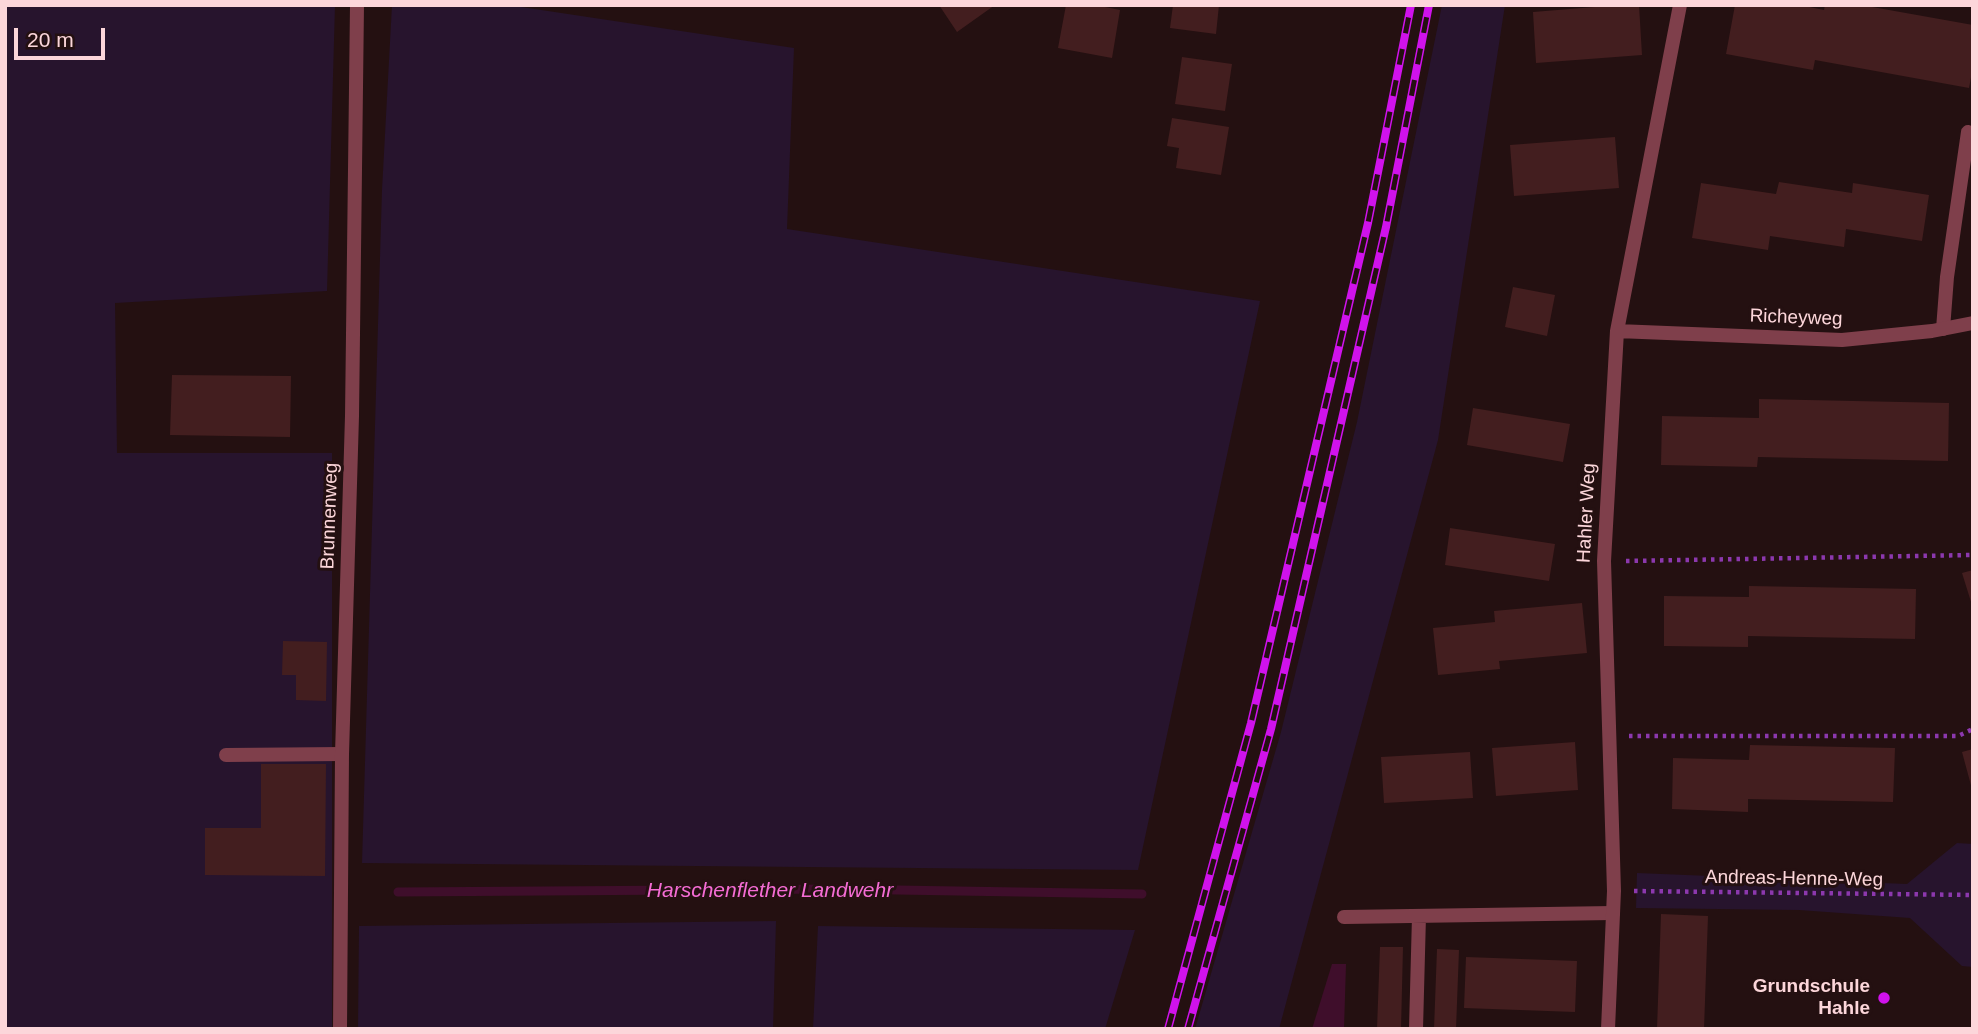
<!DOCTYPE html>
<html>
<head>
<meta charset="utf-8">
<style>
  body { margin:0 }
  #map { position:relative; width:1978px; height:1034px; overflow:hidden; background:#241011; font-family:Helvetica,sans-serif }
  canvas { display:block }
  .frame { position:absolute; inset:0; border:7px solid #fcd6da; pointer-events:none }
  .scale { position:absolute; left:14px; top:28px; width:91px; height:32px; box-sizing:border-box; border:4px solid #fcd6da; border-top:0; padding-left:9px; font-size:21px; line-height:24px; white-space:nowrap; color:#fcd6da; -webkit-text-stroke:5px #241011; paint-order:stroke }
</style>
</head>
<body>
<div id="map">
<canvas width="1978" height="1034"></canvas>
<div class="frame"></div>
<div class="scale">20 m</div>
</div>
<script>
const c = document.querySelector('canvas').getContext('2d');
c.lineJoin = 'round';
function fill(path, color) { c.fillStyle = color; c.fill(path, 'evenodd'); }
const poly = rows => new Path2D(rows.map(r => 'M' + r).join(''));
function trace(path, color, width, dash) { c.strokeStyle = color; c.lineWidth = width; c.lineCap = dash ? 'butt' : 'round'; c.setLineDash(dash || []); c.stroke(path); }
function label(font, color, halo, rows, align = 'center') {
  c.font = font + ' Helvetica,sans-serif'; c.lineWidth = 6; c.setLineDash([]); c.textBaseline = 'middle'; c.strokeStyle = halo; c.fillStyle = color; for (const [text, x, y, turn = 0] of rows) {
    c.save(); c.translate(x, y); c.rotate((+turn || 0) * Math.PI / 180); c.textAlign = isNaN(turn) ? turn : align; if (halo) c.strokeText(text, 0, 0); c.fillText(text, 0, 0); c.restore();
  }
}
fill(poly([
  [5,5,335,5,327,291,115,303,117,453,332,453,332,1029,5,1029],
  [392,5,508,5,794,48,787,229,1260,301,1138,870,362,863,382,190],
  [1442,5,1505,5,1438,440,1279,1029,1195,1029,1281,732,1357,422],
  [1957,843,1973,844,1973,967,1962,966,1910,918,1799,910,1636,908,1637,873,1907,884],
  [776,921,773,1029,358,1029,359,926],
  [818,926,1135,930,1105,1029,813,1029]
]), '#27142d');
fill(poly([
  [1332,964,1346,964,1344,1029,1312,1029]
]), '#3f0e2b');
trace(poly([
  [398,892,835,889,1142,894]
]), '#3f0e2b', 9);
fill(poly([
  [939,5,995,5,957,32],
  [1066,5,1095,5,1120,10,1112,58,1058,48],
  [1173,5,1219,5,1216,34,1170,28],
  [1619,5,1639,5,1642,55,1536,63,1533,12],
  [1735,5,1800,5,1824,10,1825,5,1861,5,1973,25,1973,67,1969,88,1815,60,1813,70,1726,54],
  [1182,57,1232,64,1225,111,1175,104],
  [1172,118,1229,127,1221,175,1176,168,1179,148,1167,146],
  [1615,137,1619,188,1514,196,1510,145],
  [1779,182,1852,193,1853,183,1929,195,1922,241,1846,229,1844,247,1770,236,1768,250,1692,238,1701,183,1776,194],
  [1513,287,1555,295,1547,336,1505,327],
  [172,375,291,376,290,437,170,435],
  [1759,399,1949,403,1948,461,1758,457,1757,467,1661,465,1662,416,1759,418],
  [1473,408,1570,424,1563,462,1467,445],
  [1450,528,1555,544,1549,581,1445,565],
  [1973,570,1973,605,1972,605,1962,573],
  [1749,586,1916,589,1915,639,1748,636,1748,647,1664,646,1664,596,1749,597],
  [1582,603,1587,653,1499,661,1500,669,1438,675,1433,628,1495,622,1494,611],
  [283,641,327,642,326,701,296,700,296,675,282,675],
  [1575,742,1578,790,1496,796,1492,748],
  [1750,745,1895,748,1893,802,1748,799,1748,812,1672,809,1673,758,1749,760],
  [1973,749,1973,789,1972,789,1962,752],
  [1470,752,1473,798,1384,803,1381,757],
  [261,764,326,764,325,876,205,875,205,828,261,828],
  [1661,914,1708,916,1704,1029,1657,1029],
  [1380,947,1403,947,1401,1029,1377,1029],
  [1437,949,1459,950,1456,1029,1434,1029],
  [1466,957,1577,961,1575,1012,1464,1008]
]), '#431e1f');
trace(poly([
  [1626,561,1973,555],
  [1629,736,1958,736,1973,729],
  [1634,891,1973,895]
]), '#8c38ae', 4.5, [3.5, 5]);
trace(poly([
  [1943,329,1947,277,1968,132],
  [226,755,342,754],
  [1344,917,1613,913],
  [1416,1029,1419,916]
]), '#7f3f4b', 14);
trace(poly([
  [1617,331,1842,340,1932,331,1973,323],
  [340,1029,342,754,352,416,357,5],
  [1608,1029,1614,891,1604,561,1617,331,1680,5]
]), '#7f3f4b', 14);
const rail = poly([
  [1168,1029,1251,723,1368,223,1411,5],
  [1188,1029,1271,729,1386,227,1429,5]
]);
trace(rail, '#d012ec', 8);
trace(rail, '#241011', 5, [16]);
for (const [x, y, r, color] of [
  [1884,998,7,"#d012ec"]
]) { const dot = new Path2D(); dot.arc(x, y, r, 0, 2 * Math.PI); c.fillStyle = color; c.fill(dot); trace(dot, '#241011', 2.5); }
label('19px', '#fcd6da', '#241011', [
  ["Richeyweg",1796,318,2],
  ["Hahler Weg",1587,513,-87],
  ["Brunnenweg",330,516,-88],
  ["Andreas-Henne-Weg",1794,879,1]
]);
label('bold 19px', '#fcd6da', '#241011', [
  ["Grundschule",1870,987],
  ["Hahle",1870,1009]
], 'right');
label('italic 21px', '#f46cd4', '#241011', [
  ["Harschenflether Landwehr",770,891]
]);
</script>
</body>
</html>
